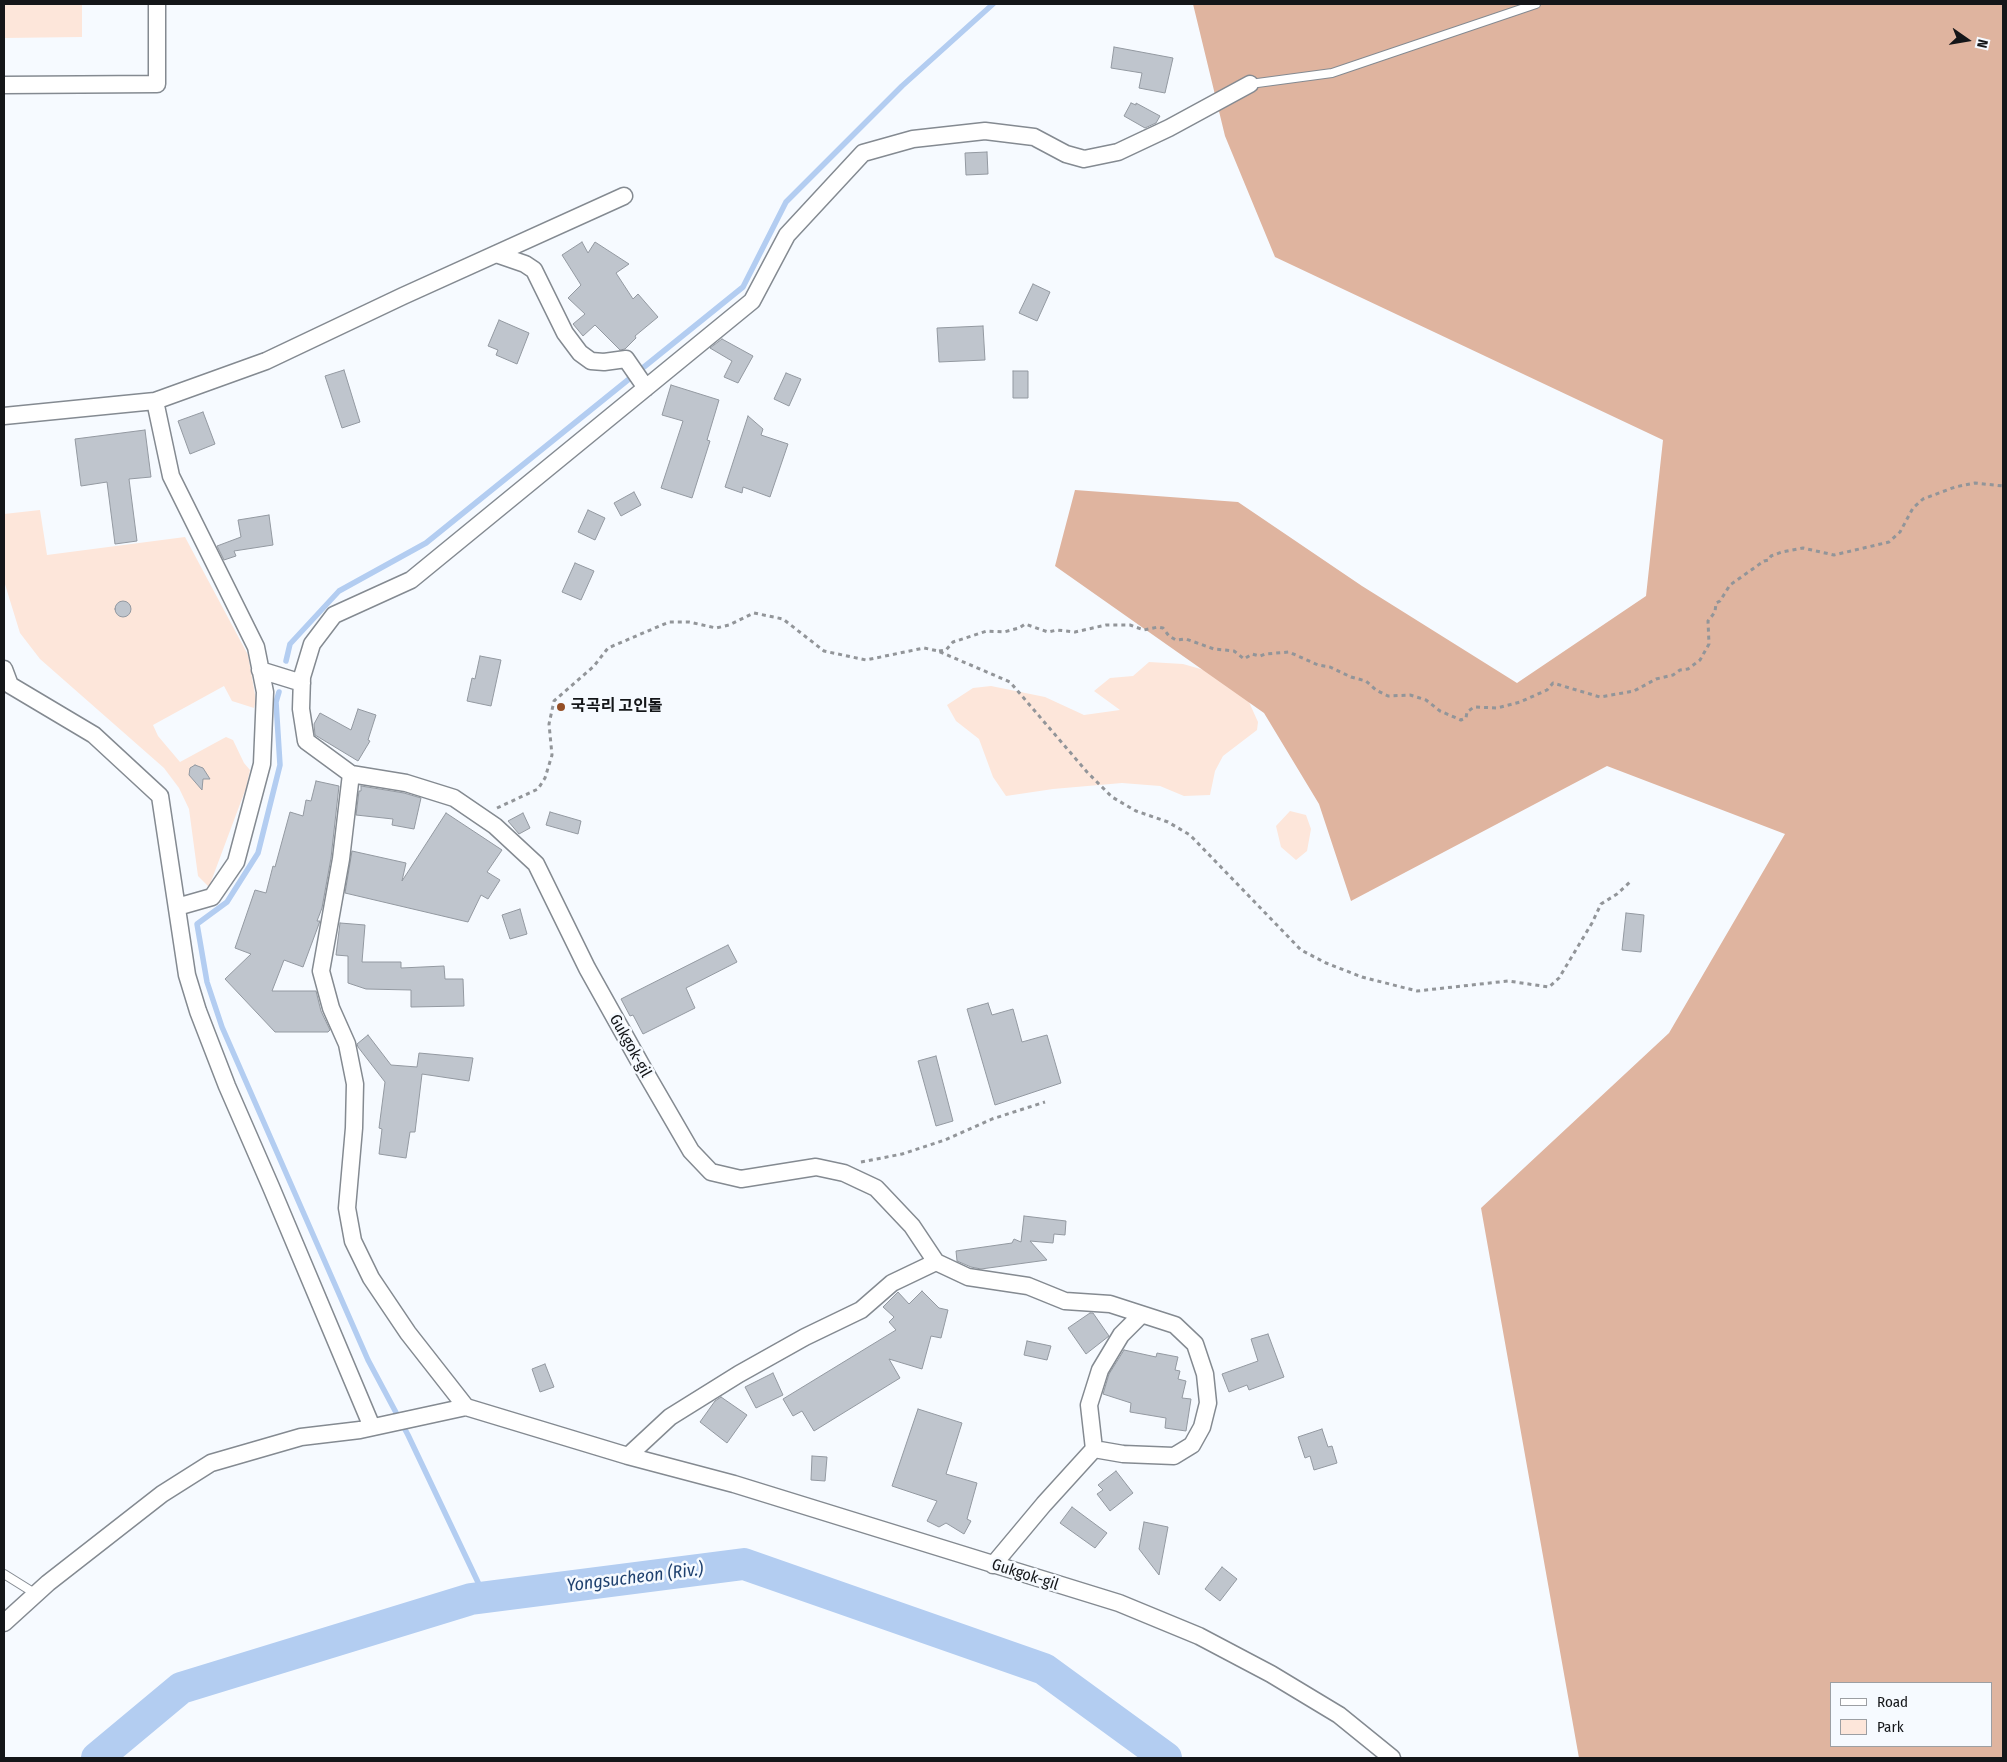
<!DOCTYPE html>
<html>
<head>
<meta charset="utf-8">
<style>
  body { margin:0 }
  #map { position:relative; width:2007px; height:1762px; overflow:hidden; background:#f6faff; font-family:"Fira Sans Condensed",sans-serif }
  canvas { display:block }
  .frame { position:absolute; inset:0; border:5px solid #141619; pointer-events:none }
  .legend { position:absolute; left:1830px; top:1682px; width:162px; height:65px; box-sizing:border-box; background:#f6faff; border:1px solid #9c9fa3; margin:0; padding:6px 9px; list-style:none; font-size:15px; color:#141619 }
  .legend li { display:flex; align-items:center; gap:10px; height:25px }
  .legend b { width:25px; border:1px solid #9c9fa3 }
  .north { position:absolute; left:1942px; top:15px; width:50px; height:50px; -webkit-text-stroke:4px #f6faff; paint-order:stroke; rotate:103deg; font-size:14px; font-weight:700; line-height:20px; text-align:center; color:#141619 }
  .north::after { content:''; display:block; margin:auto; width:18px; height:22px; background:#141619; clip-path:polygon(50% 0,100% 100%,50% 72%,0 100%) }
</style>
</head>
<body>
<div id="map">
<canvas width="2007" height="1762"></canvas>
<div class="frame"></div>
<ul class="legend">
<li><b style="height:6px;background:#fff"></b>Road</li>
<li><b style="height:14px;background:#fde6da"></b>Park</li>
</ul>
<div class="north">N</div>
</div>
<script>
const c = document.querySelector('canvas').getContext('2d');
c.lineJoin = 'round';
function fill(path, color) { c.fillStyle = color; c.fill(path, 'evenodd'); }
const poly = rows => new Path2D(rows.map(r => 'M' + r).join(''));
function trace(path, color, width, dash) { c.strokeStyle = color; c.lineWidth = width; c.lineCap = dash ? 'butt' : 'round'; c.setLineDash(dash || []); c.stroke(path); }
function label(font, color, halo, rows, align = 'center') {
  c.font = font + ' "Fira Sans Condensed","Noto Sans KR",sans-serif'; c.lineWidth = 5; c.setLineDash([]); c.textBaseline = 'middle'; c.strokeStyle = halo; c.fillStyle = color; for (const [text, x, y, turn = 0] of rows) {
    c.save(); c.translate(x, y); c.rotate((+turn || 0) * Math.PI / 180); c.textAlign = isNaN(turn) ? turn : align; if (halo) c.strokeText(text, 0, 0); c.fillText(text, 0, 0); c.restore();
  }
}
fill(poly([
  [4,4,82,4,82,37,4,38],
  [40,510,47,555,185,537,248,655,256,700,254,708,232,701,224,686,153,725,158,736,180,762,226,737,233,740,244,763,250,770,246,788,209,887,198,876,189,809,179,788,164,768,40,659,20,633,4,581,4,514],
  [1149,662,1183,664,1239,680,1258,722,1257,730,1223,756,1215,771,1210,795,1184,796,1160,786,1122,783,1053,789,1006,796,993,777,979,739,956,721,947,705,973,688,991,686,1045,697,1084,715,1120,710,1094,691,1110,678,1133,676],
  [1290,811,1306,815,1311,829,1307,851,1296,860,1281,847,1276,826]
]), '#fde6da');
fill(poly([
  [1193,4,2003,4,2003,1758,1579,1758,1481,1208,1669,1033,1785,834,1607,766,1351,901,1319,804,1264,713,1055,566,1075,490,1238,502,1362,586,1517,683,1646,596,1663,440,1275,257,1225,136],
  [1831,1683,1991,1683,1991,1746,1831,1746]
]), '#dfb49f');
trace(poly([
  [286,661,290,644,339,591,426,543,743,287,786,202,902,86,993,4],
  [279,692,276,702,280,765,258,853,227,902,197,924,207,982,222,1027,368,1360,408,1435,485,1597]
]), '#b3cdf1', 5.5);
trace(poly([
  [97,1758,181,1688,471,1599,744,1564,1044,1669,1166,1758]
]), '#b3cdf1', 32);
const building = poly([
  [1114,47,1173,58,1165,93,1139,88,1142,73,1111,68,1114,47],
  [1131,103,1136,105,1136,103,1160,116,1156,123,1145,128,1124,116,1131,103],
  [987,152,988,174,966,175,965,153,987,152],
  [582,242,588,253,595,242,629,264,616,273,633,299,638,294,658,317,635,336,636,338,625,349,620,350,595,325,583,336,573,324,585,314,568,298,581,285,562,255,582,242],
  [1033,284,1050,292,1037,321,1019,313,1033,284],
  [499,320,529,333,517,364,496,355,498,350,488,346,499,320],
  [983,326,985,360,939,362,937,328,983,326],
  [722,339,753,356,738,383,724,377,732,361,710,348,722,339],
  [344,370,360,422,342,428,325,376,344,370],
  [1013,371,1028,371,1028,398,1013,398,1013,371],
  [786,373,801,379,789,406,774,399,786,373],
  [671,385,719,400,707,440,710,441,692,498,661,488,683,421,662,415,671,385],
  [203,412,215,444,190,454,178,421,203,412],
  [748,416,763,429,761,435,788,444,770,497,743,487,742,493,725,487,748,416],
  [145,430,151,477,129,479,137,541,115,544,107,482,81,486,75,439,145,430],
  [634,492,641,505,621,516,614,503,634,492],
  [588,510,605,518,595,540,578,532,588,510],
  [269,515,273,545,234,551,236,556,224,560,217,546,241,537,238,520,269,515],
  [575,563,594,571,581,600,562,592,575,563],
  '115 609a8 8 0 1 1 16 0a8 8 0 1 1-16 0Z',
  [480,656,501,660,491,706,467,701,472,678,475,679,480,656],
  [358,709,376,715,368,740,370,741,358,761,315,735,314,724,320,713,351,730,358,709],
  [195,765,203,768,210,779,203,779,202,790,189,775,190,768,195,765],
  [316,781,339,786,331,858,322,908,317,921,320,921,303,967,284,960,272,991,316,991,321,1011,330,1030,328,1032,275,1032,225,979,251,954,235,948,255,890,266,893,273,866,275,867,290,812,303,816,306,800,311,801,316,781],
  [361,786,404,793,421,798,414,829,392,825,393,819,356,815,359,791,361,791,361,786],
  [550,812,581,821,578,834,546,825,550,812],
  [446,813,502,850,487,872,500,880,488,899,481,895,468,922,345,893,352,851,406,863,402,881,446,813],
  [523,813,530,828,519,834,508,821,523,813],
  [520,909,527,934,510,939,502,915,520,909],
  [1626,913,1644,915,1641,952,1622,950,1626,913],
  [340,923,365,925,362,962,401,962,401,968,444,966,445,979,463,979,464,1006,411,1007,411,990,366,989,348,983,348,956,336,955,340,923],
  [728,945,737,962,686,988,695,1008,643,1034,633,1015,630,1016,621,999,728,945],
  [988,1003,992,1015,1013,1009,1022,1042,1047,1035,1061,1083,995,1105,967,1009,988,1003],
  [368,1035,391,1065,417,1067,419,1053,473,1058,469,1081,422,1074,415,1132,410,1132,406,1158,379,1154,382,1129,379,1128,385,1082,358,1047,357,1044,368,1035],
  [936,1056,953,1121,936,1126,918,1061,936,1056],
  [1024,1216,1066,1221,1065,1235,1054,1234,1053,1243,1030,1241,1047,1260,981,1269,971,1267,957,1261,956,1251,1012,1243,1014,1239,1021,1242,1024,1216],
  [922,1291,939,1308,948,1310,941,1338,931,1336,922,1369,889,1359,900,1378,814,1431,802,1411,793,1416,783,1399,896,1330,889,1322,894,1317,883,1307,898,1292,909,1304,922,1291],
  [1090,1313,1093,1313,1109,1336,1086,1354,1068,1328,1090,1313],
  [1268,1334,1284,1377,1249,1390,1247,1385,1229,1392,1222,1374,1258,1361,1251,1339,1268,1334],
  [1027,1341,1051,1346,1047,1360,1024,1355,1027,1341],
  [1124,1350,1156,1357,1157,1353,1178,1357,1175,1370,1180,1371,1178,1379,1186,1381,1182,1398,1191,1399,1186,1431,1165,1428,1166,1418,1130,1412,1131,1403,1103,1394,1109,1374,1124,1350],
  [545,1364,554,1387,540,1392,532,1369,545,1364],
  [773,1373,783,1395,756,1408,745,1387,773,1373],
  [721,1397,747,1415,727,1443,700,1422,715,1401,721,1397],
  [918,1409,962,1423,946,1474,977,1483,967,1519,971,1521,964,1534,946,1523,939,1527,927,1521,937,1501,892,1486,918,1409],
  [1322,1429,1328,1447,1332,1446,1337,1463,1314,1470,1310,1456,1305,1458,1298,1437,1322,1429],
  [812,1456,827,1457,825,1481,811,1480,812,1456],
  [1116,1471,1133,1493,1110,1511,1097,1494,1103,1490,1098,1485,1116,1471],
  [1072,1507,1107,1533,1095,1548,1060,1523,1072,1507],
  [1144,1522,1168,1527,1159,1575,1139,1549,1144,1522],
  [1222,1567,1237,1579,1220,1601,1205,1589,1222,1567]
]);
fill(building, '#bfc5cd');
trace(building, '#9399a1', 1);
const service = poly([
  [1250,84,1332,73,1536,4],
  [4,1574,36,1594]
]);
const minor = poly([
  [4,85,157,84,157,4],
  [496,254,525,264,534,270,565,333,580,353,591,361,604,362,626,359,646,388],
  [155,401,266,361,403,296,624,196],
  [4,416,155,401,171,476,256,647,265,692,262,764,236,862,212,897,177,907],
  [4,669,10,685,94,735,160,796,187,975,198,1011,227,1086,271,1187,372,1427],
  [260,670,302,683],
  [351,774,406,783,454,798,495,826,536,864,587,968,644,1070,691,1151,711,1172,741,1179,816,1167,844,1173,876,1188,912,1226,936,1262,968,1277,1028,1286,1065,1301,1110,1304,1175,1325,1195,1344,1205,1374,1208,1403,1202,1427,1192,1445,1174,1456,1123,1454,1094,1449],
  [466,1407,408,1333,371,1278,353,1241,347,1208,354,1128,355,1084,347,1044,331,1008,321,971,341,859,351,774,306,741,301,709,302,677,312,644,334,615,411,580,752,301,787,235,863,153,913,139,985,131,1034,137,1066,154,1084,159,1118,152,1169,128,1250,84],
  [466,1407,628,1456,734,1484,1119,1603,1199,1636,1271,1674,1339,1715,1392,1758],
  [628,1456,670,1417,739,1374,805,1337,861,1310,892,1283,936,1262],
  [993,1565,1044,1504,1094,1449,1089,1405,1100,1370,1121,1335,1141,1315],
  [4,1623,48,1583,162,1494,211,1463,301,1437,360,1430,466,1407]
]);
trace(service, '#848a91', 10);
trace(minor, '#848a91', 19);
trace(poly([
  [939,651,946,650,953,642,987,631,1004,632,1019,628,1025,624,1048,632,1057,630,1075,632,1106,625,1130,625,1144,630,1158,627,1163,628,1169,636,1176,640,1186,639,1214,649,1234,651,1244,659,1252,654,1260,656,1265,654,1289,652,1318,665,1330,667,1351,677,1366,681,1376,690,1388,696,1410,695,1426,700,1440,711,1461,720,1466,718,1467,712,1474,707,1497,708,1520,702,1547,690,1553,683,1600,697,1634,691,1656,679,1673,675,1680,670,1688,669,1700,660,1709,644,1708,621,1715,612,1716,603,1720,601,1730,585,1764,561,1769,560,1771,556,1782,552,1803,548,1834,555,1889,542,1900,532,1913,508,1923,499,1955,487,1975,483,2003,486],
  [497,808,538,789,545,778,552,755,549,724,554,701,594,666,608,648,669,622,689,622,716,628,729,625,754,613,783,619,824,651,866,660,924,648,938,651,1010,682,1087,772,1112,797,1136,811,1168,822,1190,835,1301,950,1326,963,1362,977,1417,991,1508,981,1549,987,1559,978,1592,923,1601,904,1617,894,1630,882],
  [861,1162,902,1154,945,1140,992,1119,1045,1102]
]), '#929599', 3, [4, 4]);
trace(service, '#fff', 8);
trace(minor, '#fff', 16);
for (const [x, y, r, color] of [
  [561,707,5,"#944e26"]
]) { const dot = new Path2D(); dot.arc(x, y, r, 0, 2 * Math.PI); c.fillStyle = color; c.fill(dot); trace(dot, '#f6faff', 2); }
label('bold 16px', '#141619', '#f6faff', [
  ["국곡리 고인돌",571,707]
], 'left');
label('16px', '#141619', '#f6faff', [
  ["Gukgok-gil",630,1046,61],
  ["Gukgok-gil",1025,1575,18]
]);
label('italic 18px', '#1f416f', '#f6faff', [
  ["Yongsucheon (Riv.)",635,1578,-7]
]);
</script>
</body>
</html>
